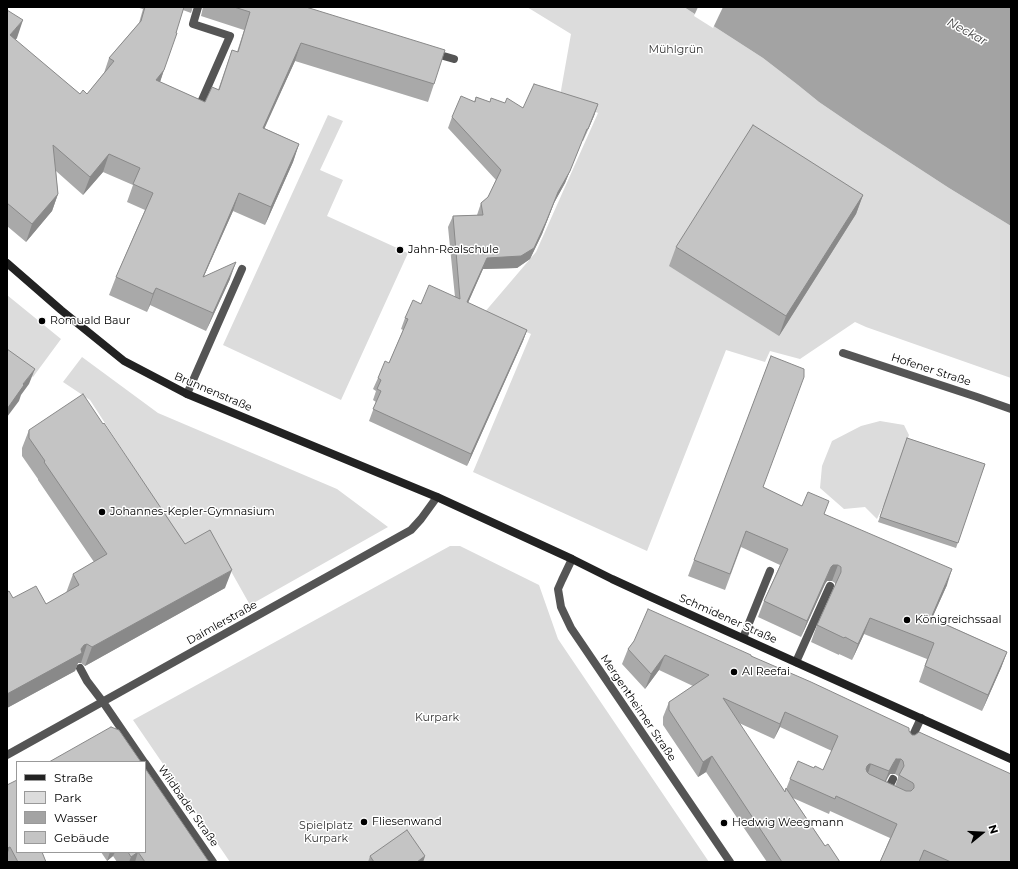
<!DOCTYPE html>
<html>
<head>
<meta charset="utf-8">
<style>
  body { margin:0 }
  #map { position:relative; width:1018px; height:869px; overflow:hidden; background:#fff; font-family:Montserrat,sans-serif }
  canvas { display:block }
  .frame { position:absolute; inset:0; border:8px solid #000; pointer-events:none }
  .legend { position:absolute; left:16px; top:761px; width:130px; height:92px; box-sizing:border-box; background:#fff; border:1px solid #999; margin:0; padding:5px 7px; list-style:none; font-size:12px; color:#000 }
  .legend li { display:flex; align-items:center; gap:8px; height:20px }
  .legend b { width:20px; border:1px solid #999 }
  .north { position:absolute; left:962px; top:813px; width:40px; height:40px; -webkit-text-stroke:3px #fff; paint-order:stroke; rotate:72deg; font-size:11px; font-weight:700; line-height:16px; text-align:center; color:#000 }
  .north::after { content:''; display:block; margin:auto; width:14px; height:18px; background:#000; clip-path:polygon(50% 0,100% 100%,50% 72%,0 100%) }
</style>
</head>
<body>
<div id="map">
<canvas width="1018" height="869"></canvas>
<div class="frame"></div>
<ul class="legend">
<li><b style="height:5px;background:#222"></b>Straße</li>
<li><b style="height:11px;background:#dcdcdc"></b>Park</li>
<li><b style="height:11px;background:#a3a3a3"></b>Wasser</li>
<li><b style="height:11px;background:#c4c4c4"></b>Gebäude</li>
</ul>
<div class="north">N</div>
</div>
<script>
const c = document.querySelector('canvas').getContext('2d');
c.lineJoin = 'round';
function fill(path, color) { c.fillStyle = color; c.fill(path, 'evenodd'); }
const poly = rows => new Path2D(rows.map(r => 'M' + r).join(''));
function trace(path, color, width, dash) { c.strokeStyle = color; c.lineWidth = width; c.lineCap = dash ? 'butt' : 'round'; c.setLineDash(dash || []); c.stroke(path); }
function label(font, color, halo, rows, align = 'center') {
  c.font = font + ' Montserrat,sans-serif'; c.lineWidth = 3; c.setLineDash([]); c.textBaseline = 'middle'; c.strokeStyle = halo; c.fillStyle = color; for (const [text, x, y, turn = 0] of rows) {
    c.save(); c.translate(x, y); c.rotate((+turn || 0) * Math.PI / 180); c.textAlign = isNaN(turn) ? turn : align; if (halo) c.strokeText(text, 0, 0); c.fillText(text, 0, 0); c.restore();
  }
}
fill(poly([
  [527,7,684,7,763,58,798,85,819,102,863,132,949,188,1011,226,1011,378,866,327,855,322,800,359,770,351,765,362,726,350,647,551,473,472,531,334,484,313,536,252,598,113,560,96,571,34],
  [328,115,343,121,320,170,343,180,327,216,408,253,341,400,223,345],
  [7,295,61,339,33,377,7,357],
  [82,357,158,413,337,489,388,527,250,605,210,534,184,548,179,537,90,400,63,382],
  [880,421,904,425,909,435,891,490,877,519,865,507,844,509,820,488,822,466,832,441,861,426],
  [450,546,460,546,539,585,558,639,709,862,230,862,133,720]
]), '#dcdcdc');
fill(poly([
  [684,7,1011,7,1011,226,949,188,863,132,819,102,798,85,763,58]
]), '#a3a3a3');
fill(poly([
  [698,7,723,7,713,28,694,16]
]), '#fff');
trace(poly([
  [198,109,230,36,193,24,198,7],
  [843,353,977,397,1011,409],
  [187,394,242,269],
  [743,638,770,571],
  [796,662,830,586],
  [80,668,87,681,103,702],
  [909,744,921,718],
  [886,793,893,779]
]), '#555', 8);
trace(poly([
  [433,53,454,59],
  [572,559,562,580,558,589,561,607,571,628,730,862],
  [103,702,144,762],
  [7,755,411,530,421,519,437,497],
  [145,763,213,862]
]), '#555', 8);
trace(poly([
  [7,263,61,310,124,361,187,394,437,497,572,559,612,579,651,597,1011,759]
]), '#222', 8);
fill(poly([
  [136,7,193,7,191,13,183,10,160,82,205,102,218,90,232,50,237,52,244,30,201,16,203,7,306,7,434,84,428,102,295,61,264,128,299,144,293,162,265,225,233,211,204,276,230,279,206,331,150,305,147,312,109,295,116,277,145,210,127,202,133,185,103,172,83,195,56,171,58,194,52,211,26,242,7,226,7,10,17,38,15,40,80,94,87,94,104,73,109,58,139,23,143,9],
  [476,97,490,102,505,103,523,108,598,104,594,116,583,141,582,141,565,183,554,203,542,234,530,259,517,268,483,269,468,303,527,330,523,341,467,466,369,421,376,402,373,400,376,391,373,389,378,378,389,363,403,330,401,329,405,318,421,304,455,297,448,227,453,216,477,215,481,203,488,197,496,180,448,128,452,117,474,102],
  [863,195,856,214,779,336,669,266,676,247],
  [771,356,763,487,802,506,824,514,947,585,932,618,1007,652,1001,668,982,711,919,682,927,659,864,634,852,660,839,654,839,655,811,642,817,625,835,586,835,583,832,581,827,581,825,584,801,637,758,617,764,601,780,565,741,547,725,590,688,576],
  [103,424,185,544,225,588,85,666,81,663,78,663,75,671,7,708,7,592,13,598,46,604,66,593,73,574,94,562,38,480,38,479,22,456,22,448,29,430],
  [907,438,985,464,956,548,878,522],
  [634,641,751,656,909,731,1011,862,880,862,890,838,830,811,829,814,793,798,825,846,840,862,767,862,706,772,698,777,663,725,663,717,669,702,693,686,659,670,645,689,622,664,628,649],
  [739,723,774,739,780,727,832,751,823,770,814,768,790,779,785,792],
  [890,774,895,774,898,776,898,778,895,786,886,782,888,777],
  [7,785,46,862,7,862],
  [101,852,145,852,209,862,117,862,113,856,107,861],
  [370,856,425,856,423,862,368,862]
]), '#a9a9a9');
fill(poly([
  [23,20,17,38,7,49,10,35],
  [301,43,295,61,257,145,263,128],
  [164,70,158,88,156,80],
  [598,104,594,116,583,141,588,129],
  [587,129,565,183,554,203,542,234,530,259,517,268,483,269,463,314,467,302,487,258,558,192],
  [299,144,293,162,265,225,271,207],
  [109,154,103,172,83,195,90,177],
  [239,193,233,211,196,294,203,277],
  [58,194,52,211,26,242,32,224],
  [863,195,856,214,779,336,786,316],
  [236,262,230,279,206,331,213,313],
  [156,288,150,305,147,312,153,294],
  [527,330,523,341,467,466,471,454],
  [35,369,29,384,21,395,19,401,7,417,7,409,23,384],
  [833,565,838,565,832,581,827,581,825,584,801,637,807,621,831,567],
  [952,569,947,585,925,634,931,618],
  [232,570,225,588,85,666,92,647],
  [870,618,864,634,852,660,858,644],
  [87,644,81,663,78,663,75,671,7,708,7,694,81,649,84,645],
  [1007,652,1001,668,982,711,988,695],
  [665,655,659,670,645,689,651,674],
  [785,712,780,727,774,739,780,724],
  [712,756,706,772,698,777,703,762],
  [896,759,901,759,895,774,890,774,888,777,883,786,889,771,894,762],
  [869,764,871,764,866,779,861,781,867,766],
  [10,847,7,855,7,848],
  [110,852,115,852,113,856,107,861],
  [138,852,135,862,129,862,131,857],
  [425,856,423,862,417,862]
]), '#898989');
const building = poly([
  [145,7,184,7,176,33,177,33,164,70,156,80,205,102,212,87,219,90,232,50,238,52,250,12,234,7,306,7,445,50,434,84,301,43,263,128,299,144,271,207,239,193,203,277,236,262,213,313,156,288,153,294,116,277,153,193,133,184,140,168,109,154,90,177,53,145,58,194,32,224,7,203,7,10,23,20,10,35,80,94,83,90,87,94,114,61,109,58,141,21,145,7],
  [534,84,598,104,588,129,587,129,570,171,558,192,546,222,534,248,521,256,487,258,467,302,527,330,471,454,373,409,381,391,377,389,381,380,378,378,385,361,389,363,408,319,405,318,413,300,421,304,429,285,460,299,453,216,483,215,481,203,488,197,501,170,452,117,461,96,475,102,476,97,490,102,491,98,505,103,507,98,523,108,534,84],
  [753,125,863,195,786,316,676,247,753,125],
  [7,349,35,369,23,384,24,385,7,409,7,349],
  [771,356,804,369,804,377,763,487,802,506,808,492,829,501,824,514,952,569,931,618,1007,652,988,695,925,666,934,643,870,618,858,644,845,637,844,638,817,625,841,572,841,567,838,565,833,565,831,567,807,621,764,601,788,549,746,531,730,574,694,560,771,356],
  [83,394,103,424,104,423,185,544,210,530,232,570,92,647,87,644,84,645,81,649,82,653,7,694,7,592,9,591,13,598,36,586,46,604,79,585,73,574,107,554,44,462,45,461,29,438,29,430,83,394],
  [907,438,985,464,958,543,880,517,907,438],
  [648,609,751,655,751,656,811,682,909,728,909,731,912,735,915,735,919,732,1011,774,1011,862,951,862,924,850,919,862,880,862,897,824,836,796,835,799,790,779,798,761,814,768,815,766,823,770,838,736,785,712,780,724,723,698,785,792,786,788,825,846,828,844,840,862,782,862,712,756,703,762,669,710,669,702,709,675,665,655,651,674,628,649,634,641,648,609],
  [896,759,901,759,903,761,904,766,899,775,913,783,914,785,914,788,911,791,906,791,869,774,867,772,866,769,867,766,869,764,871,764,889,771,894,762,896,759],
  [111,727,119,730,141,762,49,762,111,727],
  [145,768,209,862,145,862,138,852,145,852,145,768],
  [17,780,17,852,42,852,46,862,18,862,10,847,7,848,7,785,17,780],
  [407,830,425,856,417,862,374,862,370,856,407,830],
  [128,852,138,852,131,857,128,852]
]);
fill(building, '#c4c4c4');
trace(building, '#898989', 1);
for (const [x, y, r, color] of [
  [400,250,4,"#000"],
  [42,321,4,"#000"],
  [102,512,4,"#000"],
  [907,620,4,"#000"],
  [734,672,4,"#000"],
  [364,822,4,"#000"],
  [724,823,4,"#000"]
]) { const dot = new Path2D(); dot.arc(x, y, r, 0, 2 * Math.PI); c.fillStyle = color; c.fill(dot); trace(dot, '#fff', 1.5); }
label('11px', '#333', '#fff', [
  ["Mühlgrün",676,50],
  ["Kurpark",437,718],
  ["Spielplatz",326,826],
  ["Kurpark",326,839]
]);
label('11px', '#000', '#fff', [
  ["Jahn-Realschule",408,250],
  ["Romuald Baur",50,321],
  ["Johannes-Kepler-Gymnasium",110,512],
  ["Königreichssaal",915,620],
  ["Al Reefai",742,672],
  ["Fliesenwand",372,822],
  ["Hedwig Weegmann",732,823]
], 'left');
label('11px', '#000', '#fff', [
  ["Hofener Straße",931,370,18],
  ["Brunnenstraße",213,392,23],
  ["Schmidener Straße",728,619,24],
  ["Daimlerstraße",222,623,-29],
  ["Mergentheimer Straße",638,708,56],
  ["Wildbader Straße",188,806,55]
]);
label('italic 12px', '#444', '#fff', [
  ["Neckar",967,32,29]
]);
</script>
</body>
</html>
